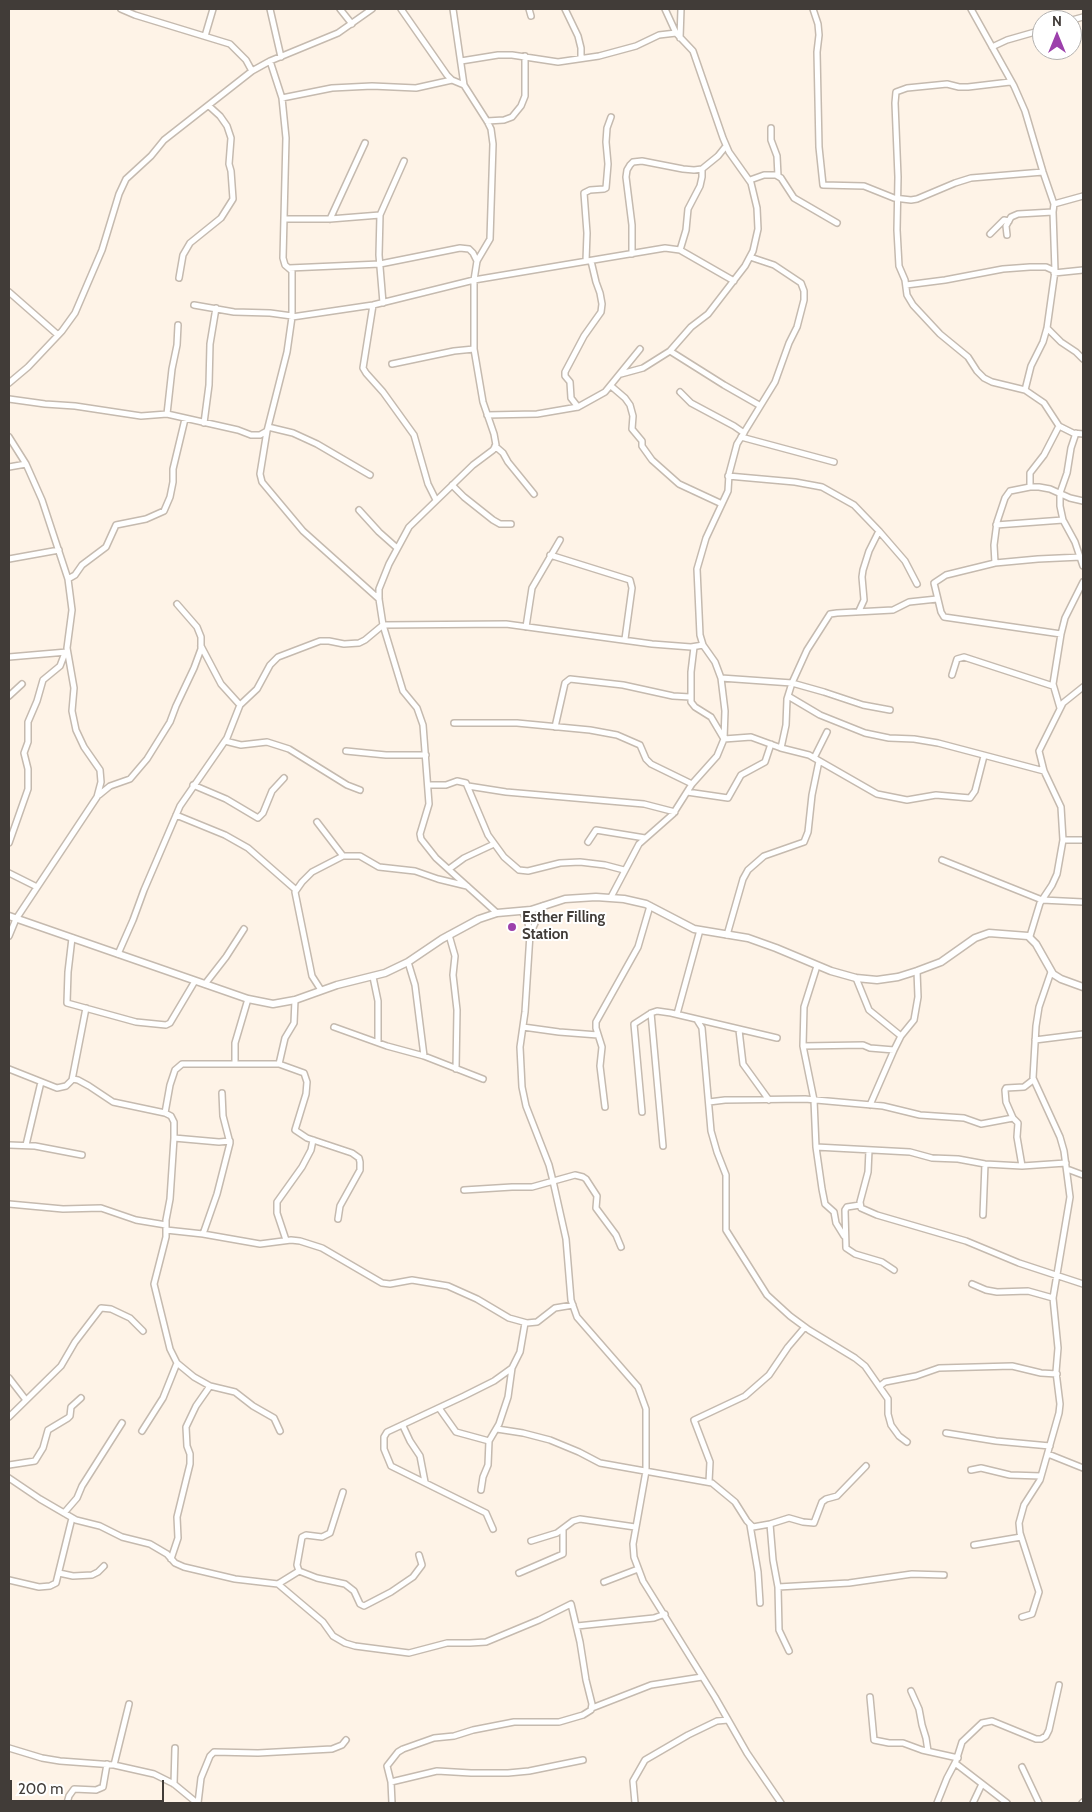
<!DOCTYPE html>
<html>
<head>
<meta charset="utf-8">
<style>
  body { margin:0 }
  #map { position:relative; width:1092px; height:1812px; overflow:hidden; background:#fef3e7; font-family:Cabin,sans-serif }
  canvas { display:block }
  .frame { position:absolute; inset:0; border:10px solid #413c38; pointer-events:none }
  .north { position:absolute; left:1032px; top:10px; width:50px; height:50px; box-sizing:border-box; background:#fff; border:1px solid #b3b1af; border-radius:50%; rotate:0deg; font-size:14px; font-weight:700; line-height:20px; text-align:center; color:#413c38 }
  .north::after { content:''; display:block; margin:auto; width:18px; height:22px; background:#9c40ab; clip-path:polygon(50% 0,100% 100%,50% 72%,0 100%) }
  .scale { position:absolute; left:10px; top:1780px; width:154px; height:22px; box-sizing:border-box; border:2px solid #413c38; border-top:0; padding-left:6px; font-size:15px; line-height:18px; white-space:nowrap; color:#413c38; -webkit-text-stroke:4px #fff; paint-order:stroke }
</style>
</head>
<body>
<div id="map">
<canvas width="1092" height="1812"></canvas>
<div class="frame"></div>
<div class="north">N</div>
<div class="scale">200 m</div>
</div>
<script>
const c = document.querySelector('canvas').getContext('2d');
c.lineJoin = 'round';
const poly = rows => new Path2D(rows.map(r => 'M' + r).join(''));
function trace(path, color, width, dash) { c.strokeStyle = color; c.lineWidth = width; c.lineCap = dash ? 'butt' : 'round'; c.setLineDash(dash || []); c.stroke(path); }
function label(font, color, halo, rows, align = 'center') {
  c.font = font + ' Cabin,sans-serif'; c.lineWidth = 4; c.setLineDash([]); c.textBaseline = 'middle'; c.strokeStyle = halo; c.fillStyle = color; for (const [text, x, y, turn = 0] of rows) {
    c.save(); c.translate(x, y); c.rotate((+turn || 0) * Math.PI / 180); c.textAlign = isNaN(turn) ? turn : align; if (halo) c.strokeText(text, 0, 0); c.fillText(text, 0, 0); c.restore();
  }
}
const minor = poly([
  [121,9,135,15,230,44,246,60,252,71],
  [270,9,281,57],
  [340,9,352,24],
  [401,9,447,75,452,80,464,85],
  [453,9,464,85,487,121,491,129,493,144,490,239,477,261,474,280,474,349,483,402,494,434,496,445,493,450,473,465,409,527,389,564,379,589,379,599,383,625,403,691,417,708,423,725,429,804,420,834,421,839,436,858,497,913],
  [529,9,531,16],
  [565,9,578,36,581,48,581,58],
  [813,9,818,24,819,35,817,52,819,147,823,185,864,186,894,198,911,200,917,199,955,183,971,178,1043,172],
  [971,9,1014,86,1025,111,1043,172,1054,204,1053,212,1055,271,1047,328,1043,342,1031,366,1025,390],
  [1072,20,1083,17],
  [205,36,213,9],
  [680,38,681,9],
  [992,47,1007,40,1042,30],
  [461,61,498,55,512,55,558,62,599,56,636,46,659,35,676,33],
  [1010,82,968,87,959,87,947,84,907,88,896,92,895,103,898,177,897,230,899,266,905,280,907,295,913,305,940,334,968,357,977,371,984,378,992,382,1025,390,1044,403,1059,426,1073,433,1083,434],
  [282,98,332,88,372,86,416,88,452,80],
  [487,121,504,120,512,117,521,106,525,96,525,56],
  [771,128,771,140,777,156,778,176],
  [750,180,764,175,776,175,781,178,794,198,837,223],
  [1054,204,1083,196],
  [380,215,404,161],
  [284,219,330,219,380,215,379,255,383,303],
  [330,219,365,143],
  [990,234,1004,220,1009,221],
  [1007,235,1006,226,1011,217,1018,214,1053,212],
  [680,250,686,230,688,209,700,186,702,177,702,169],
  [632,254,632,225,626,177,627,170,630,165,633,162,642,161,683,169,694,170,702,169,718,156,726,146],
  [586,261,587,233,584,193,590,190,604,189,606,188,608,164,606,142,607,128,611,117],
  [289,268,380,264,460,248,469,249,473,253,477,261],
  [1054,273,1083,270],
  [179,278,183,255,190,243,221,218,233,199,231,171,229,164,231,138,227,126,220,116,209,106],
  [906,285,945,280,1003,269,1030,267,1046,267,1055,271],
  [9,292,58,335],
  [194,305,234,312,270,313,292,316],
  [373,305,363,368,366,373,383,392,414,435,428,484,436,500],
  [292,317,373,305,474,280,665,248,680,250,734,281],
  [1047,328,1061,342,1076,352,1083,359],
  [670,351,724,385,759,405],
  [392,364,454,351,474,349],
  [621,374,643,368,670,351,691,327,708,314,745,266,753,251,758,229,757,208,751,183,729,152,723,138,693,51,676,33,665,9],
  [9,383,28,367,62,331,75,313,102,250,119,194,126,179,151,156,164,140,252,71,270,61,338,33,372,9],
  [611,386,625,398,630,405,633,416,632,429,642,441,642,446,652,460,679,484,722,504],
  [680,392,691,403,734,426,744,433],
  [9,399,45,404,75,406,141,416,167,414,238,430,251,435,260,435,267,431,287,352,292,317,292,271,285,265,283,258,286,138,282,98,270,61],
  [578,407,571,398,570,382,565,376,565,372,584,336,601,312,602,304,600,293,596,282,591,261],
  [167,414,172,369,177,345,178,325],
  [487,415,537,414,578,407,605,392,640,349],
  [204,423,209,385,210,344,216,308],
  [268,427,293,433,317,444,370,475],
  [267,431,260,474,262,482,303,531,379,599],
  [1076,433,1071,448,1067,473,1060,493,1060,506,1063,520,1075,542,1083,566],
  [9,437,26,464,42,500,68,579,72,610,67,648,74,688,72,711,76,730,84,747,100,770,101,782,97,797,16,919,9,936],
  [741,437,834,462],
  [495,446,503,453,508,462,534,494],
  [9,467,26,464],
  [728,476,795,482,822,487,854,505,879,531,905,561,917,584],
  [452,485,464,497,493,520,500,524,511,524],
  [1030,487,1030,473,1044,455,1059,426],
  [359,510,379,532,397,548],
  [996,525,1063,520],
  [550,555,630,580,632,588,625,639],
  [9,559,59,550],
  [995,563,994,545,997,522,1005,498,1010,491,1030,487,1039,487,1050,489,1070,498,1083,501],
  [68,579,75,575,82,565,106,547,116,525,146,519,164,511,170,497,173,482,173,469,185,419],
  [859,611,864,600,862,577,863,570,869,551,879,531],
  [526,627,532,588,560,540],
  [1061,634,944,617,941,612,934,583,946,575,995,563,1038,559,1081,557],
  [201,646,221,684,240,705],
  [694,647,691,672,691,702,695,707,711,717,724,739,751,737,781,748,809,755,877,794,907,800,936,795,970,798,975,791,984,756],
  [9,657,67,652],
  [952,675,957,659,964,657,1053,686],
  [721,678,792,683,824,692,863,705,890,710],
  [9,696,22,684],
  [788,696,820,715,865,733,889,738,914,739,938,743,1044,771],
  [1060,708,1053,684,1061,634,1065,618,1083,582],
  [454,723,517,723,590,730,617,735,640,745,646,759,651,764,692,784],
  [555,727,565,683,570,679,623,685,673,696,690,697],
  [225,741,241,745,267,742,289,749,347,785,360,790],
  [781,748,786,725,787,699,792,683,807,650,830,614,837,613,893,610,909,602,937,599],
  [346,751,386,755,426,755],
  [814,758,827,732],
  [193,785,226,799,258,818,263,813,272,791,284,778],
  [428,785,446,785,457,781,466,783,488,835,504,857,519,870,528,871,560,863,580,862,605,865,624,870],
  [468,786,506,792,644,804,675,812],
  [687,792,728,798,741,775,765,762,771,744],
  [99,795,110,786,130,779,147,759,170,722,176,706,194,668,201,649,201,637,197,627,177,604],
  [176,815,225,835,248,848,296,890],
  [317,822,343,856,360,856,379,867,415,871,438,879,467,886],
  [1063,840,1083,840],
  [588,842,596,830,645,838],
  [9,843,28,789,28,769,24,753,28,742,28,722,37,701,43,680,60,666,65,653],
  [942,860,1042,900,1083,902],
  [449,869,464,858,494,844],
  [9,873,37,887],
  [611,897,639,844,673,814,692,784,717,756,724,739,725,711,721,678,715,662,703,645,700,635,697,569,706,538,728,491,729,474,737,444,775,382,789,343,797,327,804,300,804,291,801,283,774,265,750,257],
  [522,911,528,923,530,934,525,1012,520,1047,522,1087,526,1106,549,1165,553,1181,566,1239,571,1300,577,1317,638,1387,646,1409,646,1471,633,1544,634,1557,643,1581,715,1697,747,1753,781,1803],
  [530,934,543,906],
  [449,935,455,956,453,975,457,1010,456,1069],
  [727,935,743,879,748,870,764,856,804,842,808,832,812,795,819,761],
  [1030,936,1040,903,1052,885,1057,874,1063,840,1061,807,1044,771,1039,751,1063,703,1083,687],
  [72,938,68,972,67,1003,136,1022,166,1025,170,1023,195,981],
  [118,954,133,920,144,890,180,806,227,738,240,705,257,689,270,665,278,657,320,641,329,641,344,644,359,643,365,640,383,625,506,624,652,644,691,647,703,645],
  [408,962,415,985,424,1056],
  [817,966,804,1007,803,1046,814,1100,816,1147,822,1189,825,1204,834,1212,836,1223,844,1236],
  [373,977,378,1001,378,1042],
  [856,978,869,1010,901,1036],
  [205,984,226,957,244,929],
  [321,990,312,976,295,892,302,882,312,872,343,856],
  [651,1013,663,1146],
  [677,1014,700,930],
  [697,1020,702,1028,711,1131,717,1152,726,1175,726,1230,767,1295,790,1316,809,1330,855,1358,865,1366,888,1399,888,1414,891,1425,899,1436,907,1442],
  [334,1027,387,1046,424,1056,483,1079],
  [523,1027,559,1032,598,1035],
  [739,1030,743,1064,769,1100],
  [1035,1040,1083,1034],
  [803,1046,863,1045,870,1048,894,1050],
  [235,1064,235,1043,248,999],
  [279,1064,285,1038,294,1023,295,1000],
  [9,1069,57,1088,66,1086,73,1079,78,1080,89,1086,113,1102,165,1113,171,1116,174,1122,174,1138,170,1199,166,1220,166,1237,154,1284,170,1349,177,1363,194,1377,210,1386,235,1392,253,1406,274,1418,280,1431],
  [72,1080,86,1008],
  [709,1102,725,1100,805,1099,883,1106,920,1115,964,1118,981,1124,1013,1118],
  [870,1105,894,1050,901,1036,914,1020,918,997,917,971],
  [605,1107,600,1066,602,1047,596,1028,596,1022,638,947,650,906],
  [642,1112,634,1024,651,1013,657,1011,671,1013,777,1038],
  [165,1113,170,1085,175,1070,182,1064,279,1064,304,1073,307,1082,306,1094,295,1130,307,1138,352,1153,359,1158,360,1162,360,1170,340,1206,338,1219],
  [174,1138,219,1142,230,1141],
  [9,1145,35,1146,82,1155],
  [26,1145,41,1082],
  [816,1147,910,1152,932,1158,958,1159,985,1164,1022,1166,1066,1163],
  [869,1150,868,1172,860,1202,861,1208,877,1215,966,1241,1019,1263,1083,1284],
  [1022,1166,1017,1137,1018,1123,1013,1118,1006,1102,1005,1090,1006,1088,1024,1087,1033,1080],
  [1067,1169,1083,1175],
  [464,1190,512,1187,532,1187,575,1175,583,1177,586,1179,597,1196,596,1208,616,1235,621,1247],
  [9,1204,63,1209,101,1208,136,1220,166,1225],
  [860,1205,847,1207,845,1210,846,1248,855,1254,882,1262,894,1270],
  [983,1215,985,1164],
  [166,1230,203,1234,260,1244,291,1240,300,1241,322,1248,382,1283,390,1284,412,1280,448,1286,477,1299,509,1318,527,1323,537,1322,555,1308,573,1305],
  [203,1234,217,1194,230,1143,223,1116,222,1093],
  [286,1240,277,1213,277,1202,302,1167,311,1150,313,1140],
  [972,1284,986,1290,997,1292,1028,1291,1053,1298],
  [9,1378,26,1400],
  [880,1386,885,1382,916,1376,939,1368,1012,1366,1041,1373,1057,1374],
  [439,1408,456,1432,489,1441],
  [9,1417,61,1366,75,1342,101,1308,111,1309,130,1318,143,1331],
  [403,1426,410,1441,420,1456,425,1482],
  [497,1429,523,1433,550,1440,579,1452,600,1463,712,1483,735,1502,747,1521,753,1527,770,1524,789,1518,803,1522,814,1523,822,1502,826,1499,837,1496,866,1466],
  [142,1431,163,1398,177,1363],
  [946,1433,996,1441,1050,1446],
  [1048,1454,1083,1468],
  [9,1465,35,1461,43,1448,48,1430,68,1418,70,1416,71,1407,81,1398],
  [971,1470,981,1468,1010,1475,1041,1476],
  [9,1478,40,1499,76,1520,100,1526,122,1537,150,1544,167,1554,175,1563,184,1567,235,1579,278,1584,323,1622,333,1636,345,1643,355,1646,409,1653,447,1643,470,1643,486,1642,539,1620,571,1604,580,1642,586,1680,592,1704,591,1710,583,1715,559,1722,514,1722,473,1730,454,1736,434,1738,403,1749,398,1752,387,1766,391,1782,392,1803],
  [709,1482,710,1462,694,1420,745,1396,769,1375,788,1347,805,1327],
  [481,1490,483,1477,488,1465,489,1441,499,1424,508,1397,512,1368],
  [343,1492,330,1533,322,1537,306,1535,302,1537,297,1565,299,1571,317,1578,345,1584,354,1591,360,1604,364,1606,391,1592,413,1577,422,1565,419,1555],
  [64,1513,77,1498,82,1486,122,1423],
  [770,1524,773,1560,778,1587,779,1630,789,1651],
  [750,1525,758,1572,760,1603],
  [493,1529,486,1513,391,1466,384,1449,384,1437,387,1432,464,1396,494,1381,512,1368,520,1352,525,1323],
  [531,1541,557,1533,573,1521,580,1519,635,1527],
  [974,1545,1021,1537],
  [171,1559,178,1538,177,1517,190,1464,190,1454,187,1446,186,1427,196,1406,210,1386],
  [59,1573,73,1576,92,1575,98,1572,104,1566],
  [519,1573,563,1554,563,1530],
  [9,1580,39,1587,50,1586,56,1583,72,1518],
  [604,1582,638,1569],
  [278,1584,299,1571],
  [778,1587,849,1583,912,1574,944,1575],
  [1022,1617,1032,1614,1039,1592,1020,1533,1019,1523,1024,1505,1040,1480,1059,1413,1060,1404,1056,1372,1058,1348,1053,1298,1070,1197,1064,1151,1060,1137,1033,1078,1036,1026,1039,1007,1051,972],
  [577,1626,654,1618,665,1614],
  [911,1691,919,1709,922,1725,926,1738,928,1751],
  [870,1697,874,1740,889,1743,903,1743,922,1750,958,1758],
  [592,1708,651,1685,702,1677],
  [9,1748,42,1758,60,1761,114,1765,154,1774,174,1784,197,1803],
  [955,1763,1007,1803],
  [114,1765,129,1704],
  [1022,1767,1039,1803],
  [391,1782,437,1771,471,1773,508,1773,529,1771,583,1760],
  [174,1784,175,1748],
  [67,1803,69,1796,74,1789,96,1790,103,1787,107,1764],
  [198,1803,201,1778,210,1756,214,1752,258,1753,332,1749,342,1745,346,1740],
  [635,1803,633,1781,645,1760,688,1735,717,1721,728,1720],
  [937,1803,947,1778,956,1761,962,1742,982,1723,992,1721,1036,1739,1041,1739,1046,1736,1049,1730,1059,1685],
  [973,1803,982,1784],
  [1082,1803,1083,1802]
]);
const tertiary = poly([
  [9,916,248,999,273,1004,295,1000,337,985,385,973,408,962,442,939,479,919,497,913,531,910,565,899,596,897,624,899,646,904,694,929,748,938,776,948,831,971,856,978,877,980,898,977,917,971,941,962,975,938,989,933,1028,936,1036,944,1053,974,1061,979,1083,987]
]);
trace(minor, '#c5baaf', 8);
trace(tertiary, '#c5baaf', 9);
trace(minor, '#fff', 5);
trace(tertiary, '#fff', 6);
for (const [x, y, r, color] of [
  [512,927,5,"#9c40ab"]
]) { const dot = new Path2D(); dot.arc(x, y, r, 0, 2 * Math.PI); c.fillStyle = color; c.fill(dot); trace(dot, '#fff', 2); }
label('bold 15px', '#413c38', '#fff', [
  ["Esther Filling",522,918],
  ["Station",522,935]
], 'left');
</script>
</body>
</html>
